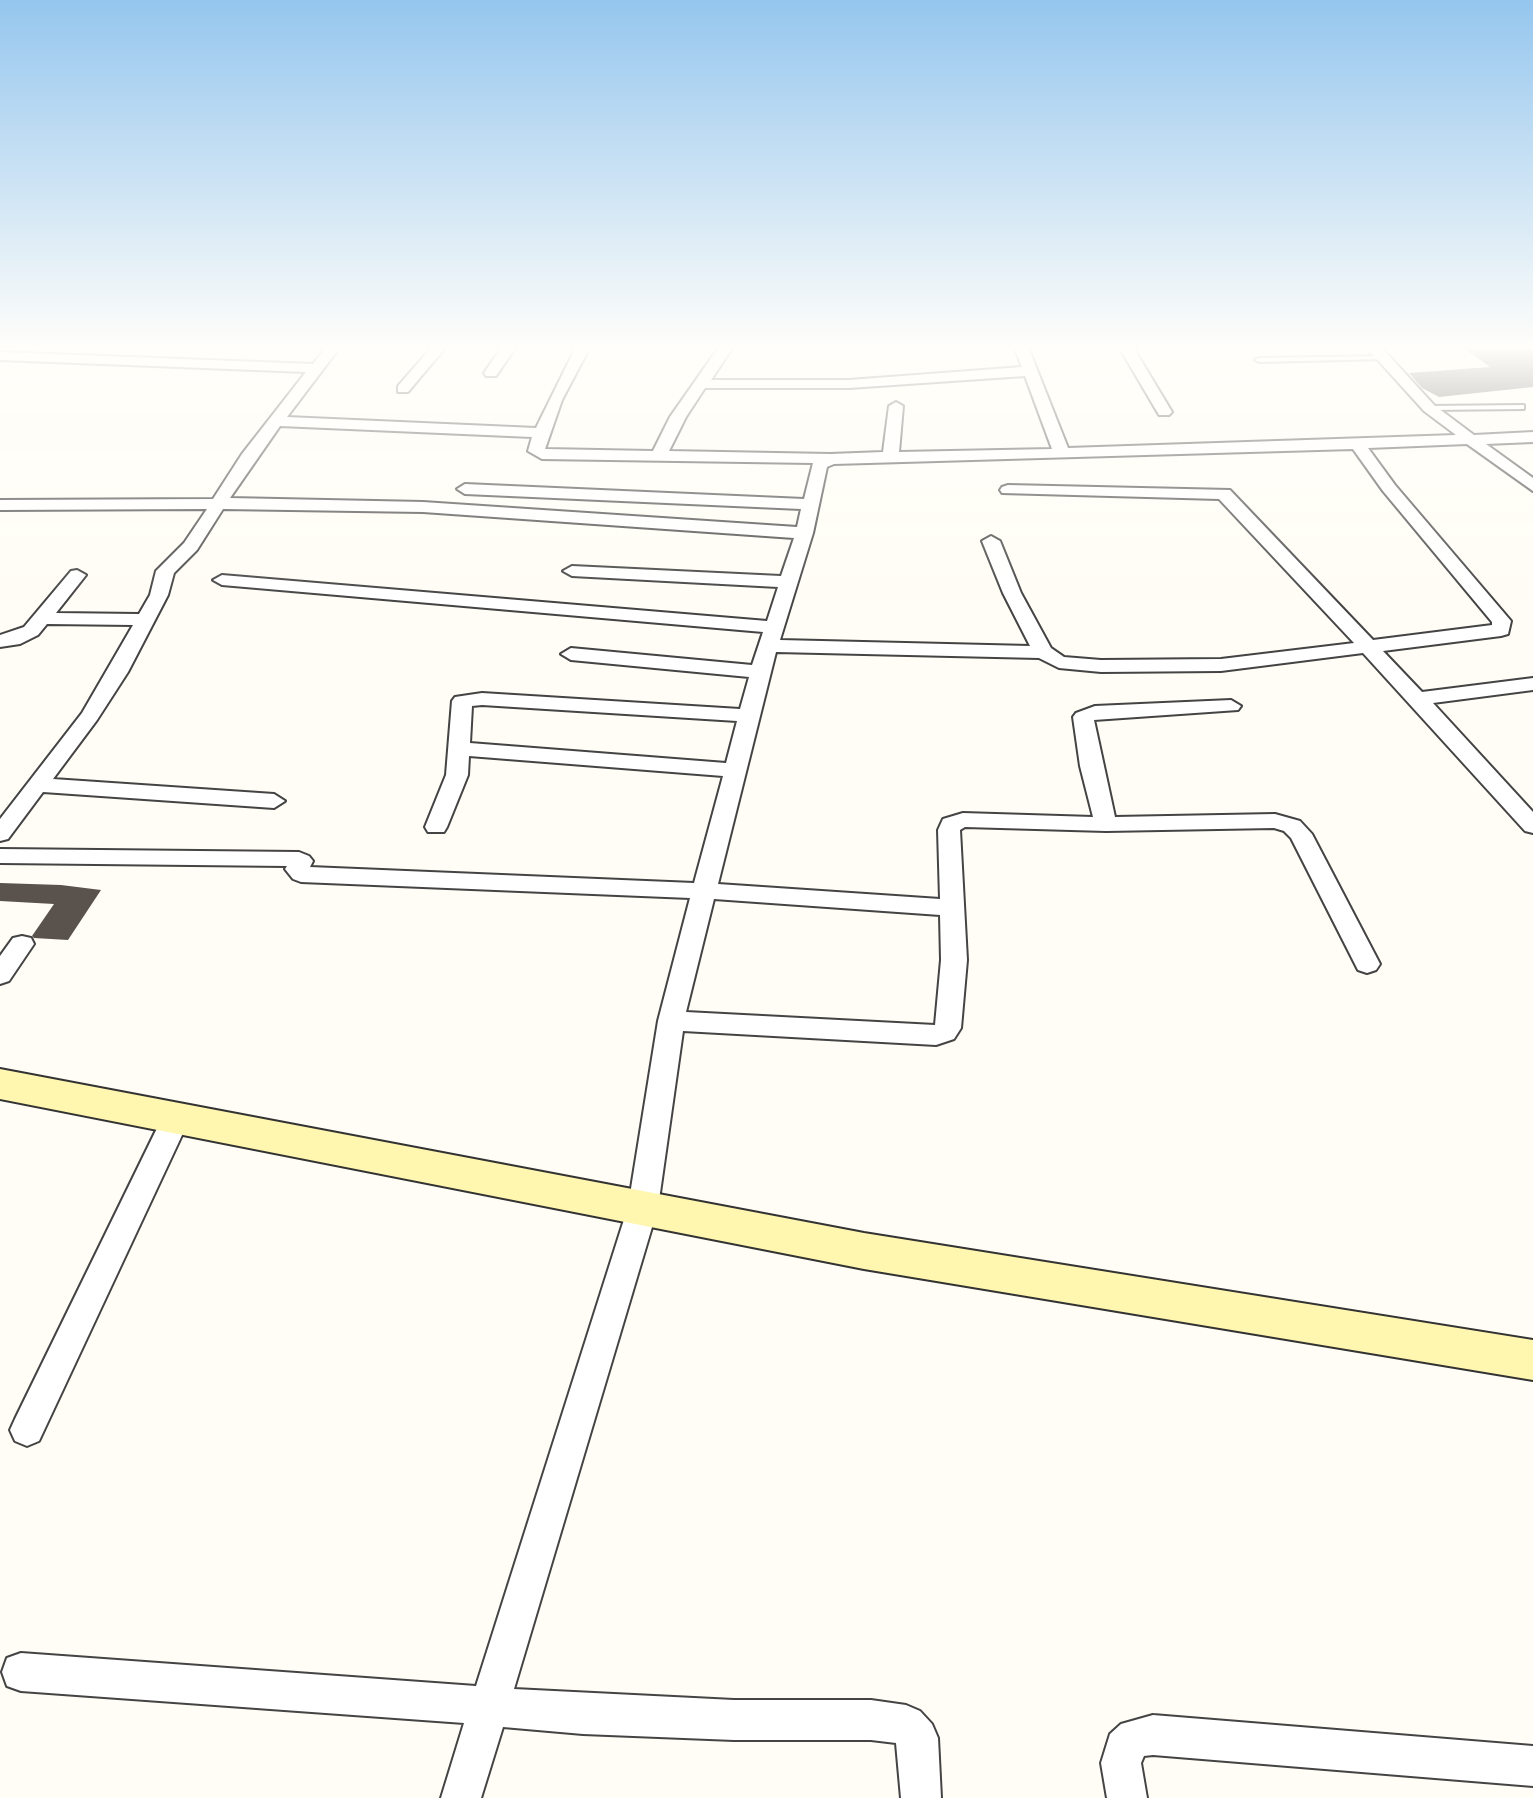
<!DOCTYPE html>
<html>
<head>
<meta charset="utf-8">
<style>
  body { margin:0 }
  canvas { display:block; background:#fffdf5 }
</style>
</head>
<body>
<canvas width="1533" height="1798"></canvas>
<script>
const c = document.querySelector('canvas').getContext('2d');
c.lineJoin = 'round';
function fill(path, color) { c.fillStyle = color; c.fill(path, 'evenodd'); }
const poly = rows => new Path2D(rows.map(r => 'M' + r).join(''));
function trace(path, color, width, dash) { c.strokeStyle = color; c.lineWidth = width; c.lineCap = dash ? 'butt' : 'round'; c.setLineDash(dash || []); c.stroke(path); }
fill(poly([
  [1462,347,1533,347,1533,387,1439,397,1422,388,1409,373,1490,367],
  [0,883,61,885,101,890,68,940,34,938,32,936,54,904,0,901]
]), '#5a524d');
const service = poly([
  [1382,356,1386,358,1384,359,1259,362,1255,360,1259,358,1382,356],
  [1521,405,1524,405,1524,409,1429,410,1425,408,1429,406,1521,405]
]);
const minor = poly([
  [326,347,340,347,287,417,536,428,576,347,590,347,562,400,545,449,653,451,670,417,719,347,733,347,711,380,849,380,1022,367,1014,347,1028,347,1068,448,1456,435,1424,411,1366,347,1381,347,1434,405,1474,435,1533,432,1533,442,1486,444,1533,478,1533,491,1467,444,1368,448,1395,485,1511,621,1508,634,1501,636,1383,651,1422,692,1533,678,1533,690,1433,703,1533,812,1533,833,1525,831,1363,653,1221,671,1101,672,1059,668,1039,658,776,652,718,884,940,899,938,830,943,819,963,813,1093,817,1080,766,1073,717,1076,713,1095,706,1231,700,1241,706,1238,710,1094,720,1115,817,1275,814,1300,821,1312,834,1380,964,1376,970,1367,973,1358,970,1291,838,1284,831,1274,828,1106,831,965,827,960,830,967,960,961,1028,954,1039,936,1045,683,1031,658,1207,514,1689,734,1700,871,1700,906,1705,920,1711,932,1724,938,1738,941,1798,901,1798,896,1743,871,1740,734,1740,583,1734,503,1727,481,1798,441,1798,464,1723,21,1691,7,1686,2,1672,7,1658,21,1653,476,1686,628,1207,658,1021,690,898,301,882,293,879,285,869,287,866,0,863,0,849,299,852,309,856,313,861,310,867,694,883,723,776,469,756,468,775,447,827,444,832,428,832,425,827,446,775,452,701,455,697,482,693,740,709,749,677,571,660,561,654,571,648,752,665,763,632,222,585,213,580,222,575,767,621,778,587,572,576,563,571,572,566,781,576,794,538,423,512,223,509,197,550,174,573,168,595,128,672,97,720,53,779,274,794,285,801,274,808,43,792,8,839,0,841,0,819,82,713,133,625,47,624,38,635,20,644,0,647,0,635,24,627,71,571,77,570,86,575,56,613,139,614,150,595,156,571,184,543,207,509,0,510,0,500,213,499,242,454,306,372,0,360,0,352,313,364,326,347],
  [1025,376,1052,449,899,452,903,406,896,402,889,406,883,452,830,454,669,451,686,417,705,388,849,388,1025,376],
  [280,426,532,437,528,451,542,459,813,463,804,499,465,484,457,489,465,494,801,509,797,527,423,502,230,498,280,426],
  [1353,449,1383,491,1492,622,1492,625,1373,640,1230,490,1008,485,1002,487,1000,490,1002,493,1219,499,1354,643,1221,659,1101,660,1064,657,1051,648,1021,593,1000,541,991,536,982,541,1003,593,1030,646,780,640,813,533,827,467,834,464,1353,449],
  [482,705,737,721,726,763,470,743,472,706,482,705],
  [714,899,940,915,941,960,935,1025,686,1012,714,899],
  [432,347,446,347,408,392,398,392,398,386,432,347],
  [502,347,516,347,496,376,486,376,484,373,502,347],
  [1119,347,1133,347,1172,412,1169,415,1159,415,1119,347],
  [22,936,31,938,34,944,9,981,0,984,0,956,13,938,22,936],
  [176,1107,186,1110,190,1118,39,1441,27,1446,15,1441,10,1430,15,1419,162,1118,166,1110,176,1107],
  [1153,1715,1533,1746,1533,1786,1153,1755,1144,1756,1141,1763,1147,1798,1107,1798,1101,1763,1110,1734,1121,1724,1153,1715]
]);
const secondary = poly([
  [0,1069,864,1233,1533,1340,1533,1380,864,1269,0,1099,0,1069]
]);
trace(service, '#444', 4);
trace(minor, '#444', 4);
trace(secondary, '#333', 4);
fill(service, '#fff');
fill(minor, '#fff');
fill(secondary, '#fff6b0');
const sky = c.createLinearGradient(0, 0, 0, 599);
sky.addColorStop(0, '#95c6ee');
sky.addColorStop(0.58, '#fffefa');
sky.addColorStop(1, '#fffefa00');
c.fillStyle = sky;
c.fillRect(0, 0, 1533, 599);
</script>
</body>
</html>
